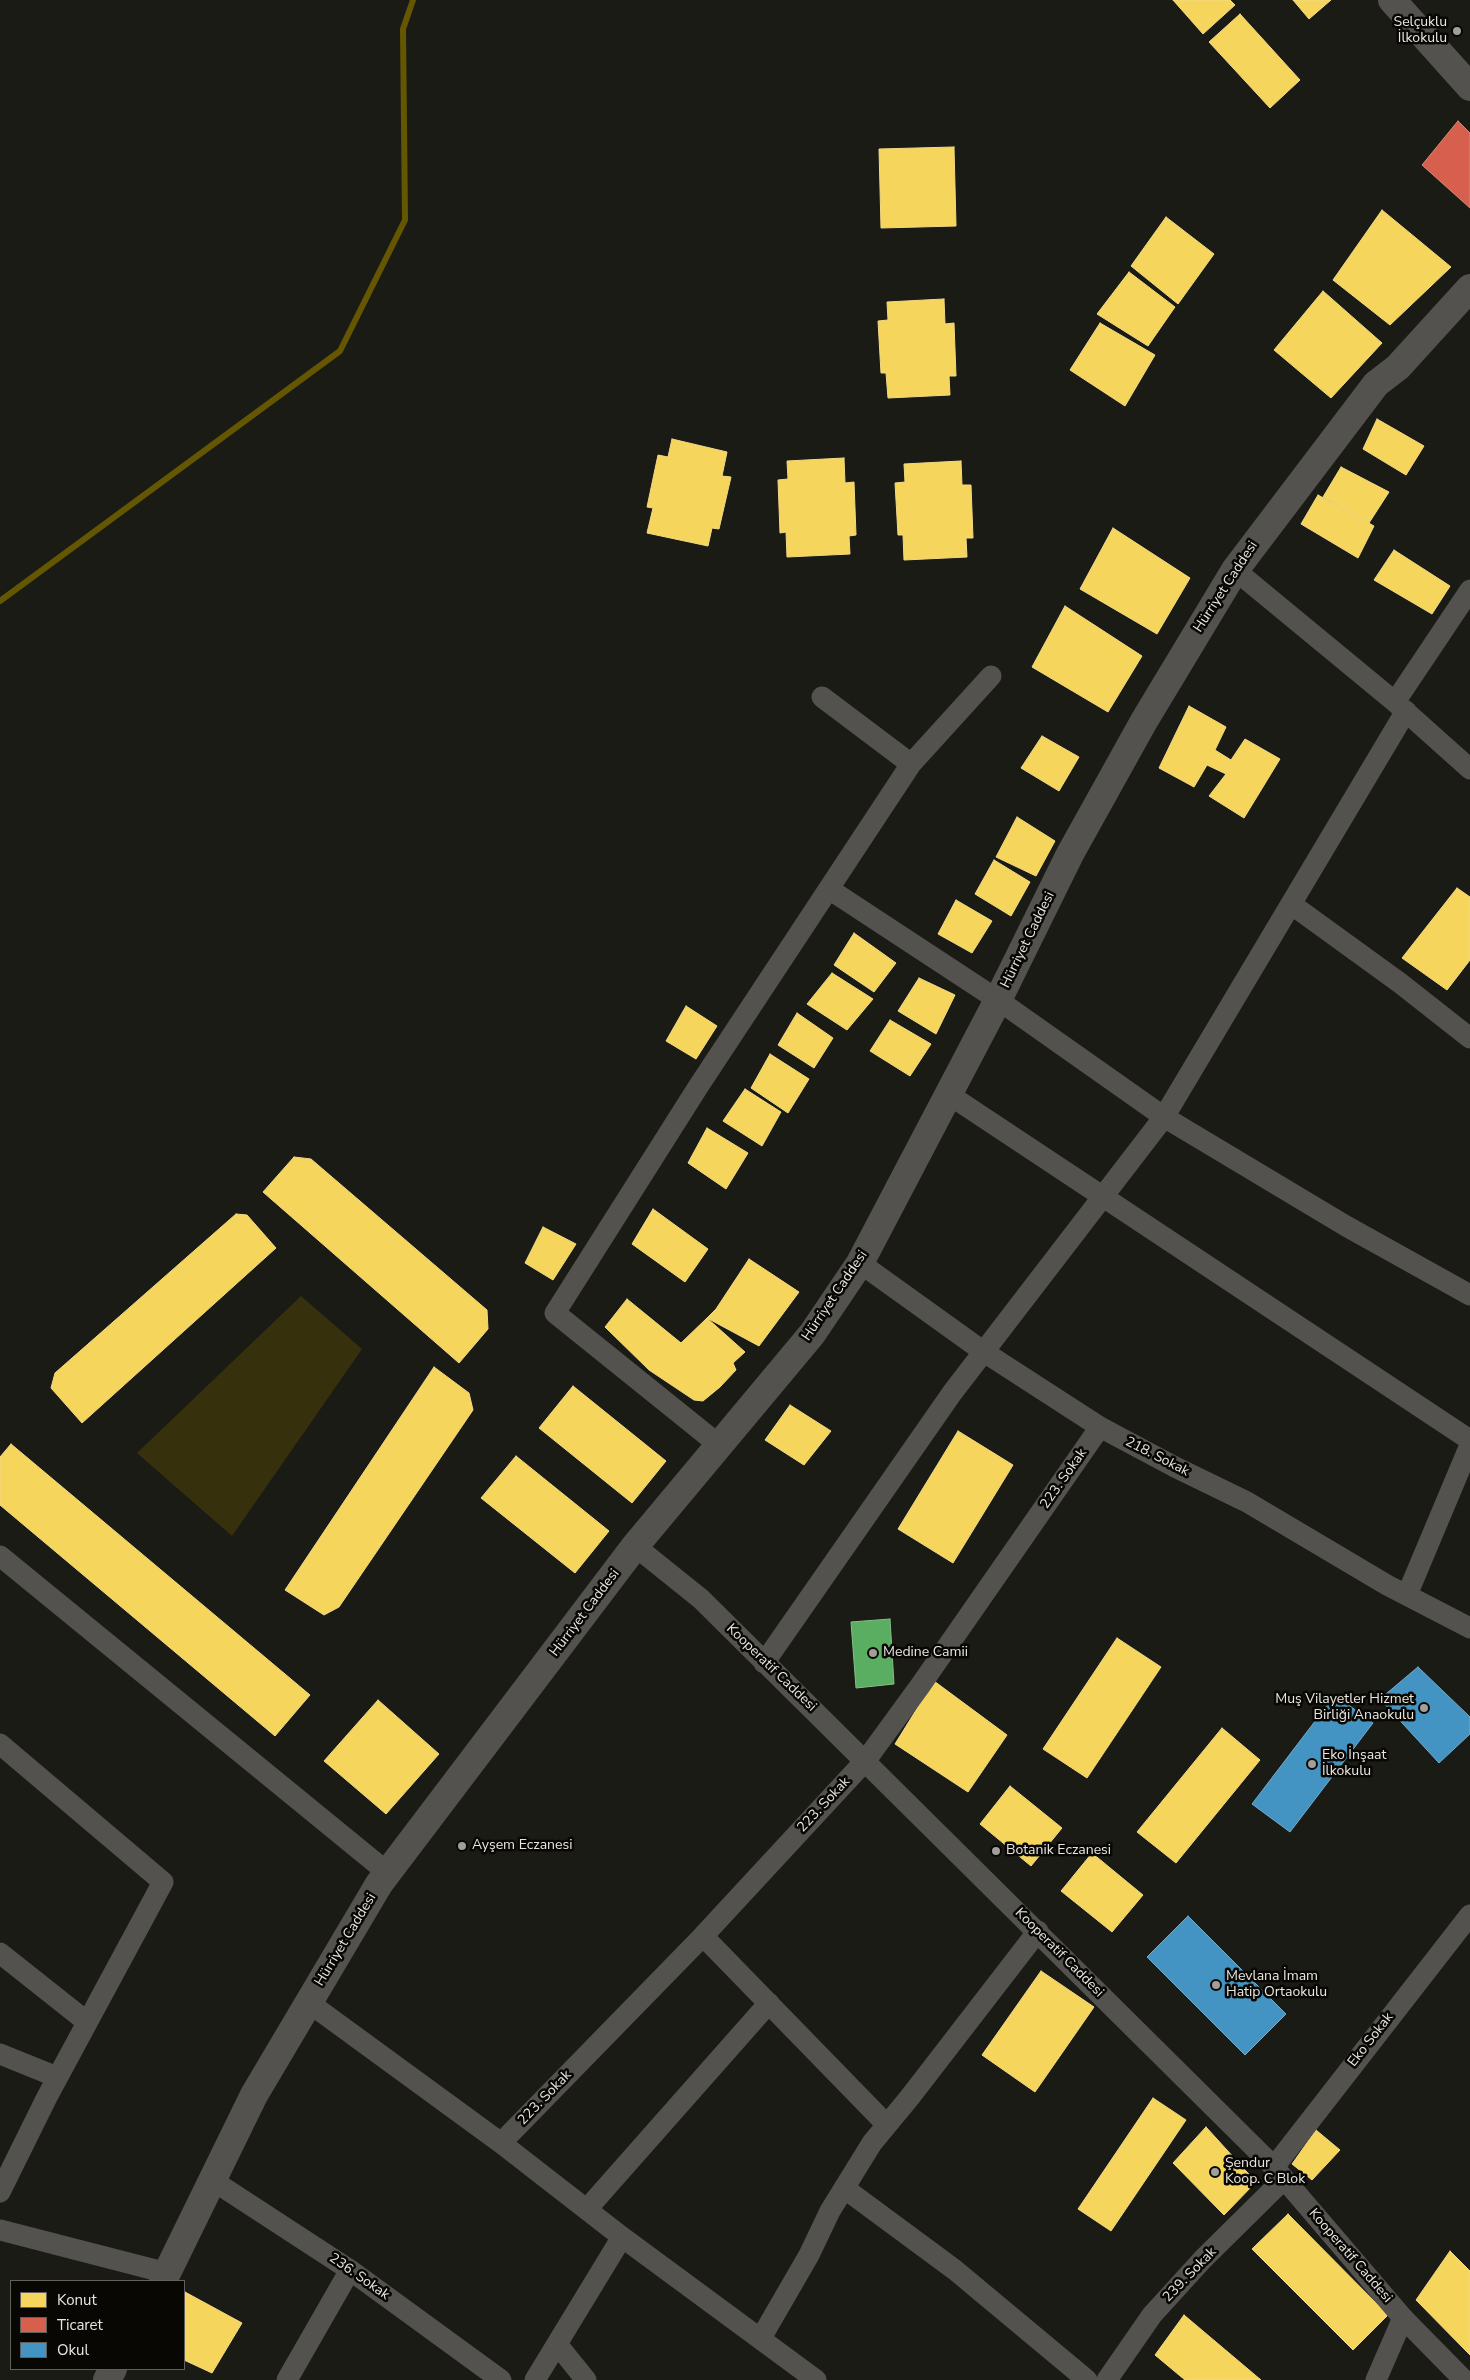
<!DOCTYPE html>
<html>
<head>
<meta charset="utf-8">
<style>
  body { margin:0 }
  #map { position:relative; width:1470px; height:2380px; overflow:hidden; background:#1b1b16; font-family:"Nunito Sans",sans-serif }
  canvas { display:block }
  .legend { position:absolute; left:10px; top:2280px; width:175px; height:90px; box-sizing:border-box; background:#080704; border:1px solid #62605c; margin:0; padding:6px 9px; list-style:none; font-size:15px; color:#e8e6e0 }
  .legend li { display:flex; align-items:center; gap:10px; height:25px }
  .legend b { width:25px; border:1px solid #62605c }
</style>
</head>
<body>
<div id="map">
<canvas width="1470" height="2380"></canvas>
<ul class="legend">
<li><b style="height:14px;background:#f6d55c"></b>Konut</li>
<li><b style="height:14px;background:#d6604d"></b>Ticaret</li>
<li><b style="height:14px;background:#4393c3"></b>Okul</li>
</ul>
</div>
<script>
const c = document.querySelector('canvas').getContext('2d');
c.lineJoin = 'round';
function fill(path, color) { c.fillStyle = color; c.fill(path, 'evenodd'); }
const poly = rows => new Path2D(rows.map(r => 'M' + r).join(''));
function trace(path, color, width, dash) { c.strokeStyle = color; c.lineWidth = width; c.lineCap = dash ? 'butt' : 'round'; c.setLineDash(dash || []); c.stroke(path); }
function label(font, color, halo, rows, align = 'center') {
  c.font = font + ' "Nunito Sans",sans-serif'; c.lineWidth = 5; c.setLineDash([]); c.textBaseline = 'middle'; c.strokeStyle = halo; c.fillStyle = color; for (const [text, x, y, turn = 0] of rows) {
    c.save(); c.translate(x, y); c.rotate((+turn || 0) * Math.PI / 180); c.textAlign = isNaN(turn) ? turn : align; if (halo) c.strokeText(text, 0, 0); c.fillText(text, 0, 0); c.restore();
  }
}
fill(poly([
  [301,1296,362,1349,232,1536,137,1453]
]), '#36300d');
const homes = poly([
  [1173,0,1230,0,1235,5,1203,34,1173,0],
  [1293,0,1331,0,1309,19,1293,0],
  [1240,14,1300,80,1270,108,1209,42,1240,14],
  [954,147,956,226,881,228,879,149,954,147],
  [1382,210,1451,267,1390,325,1333,280,1382,210],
  [1166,217,1214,254,1178,304,1131,266,1166,217],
  [1129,272,1175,307,1148,346,1097,314,1129,272],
  [1323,291,1382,343,1331,398,1274,350,1323,291],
  [944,299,945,324,954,323,956,376,949,376,950,395,888,398,886,373,881,373,878,321,888,320,887,302,944,299],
  [1100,323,1155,355,1125,406,1070,370,1100,323],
  [1377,419,1424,446,1406,475,1363,449,1377,419],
  [672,439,727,452,722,476,731,477,719,529,712,528,708,546,647,533,653,508,647,507,658,455,668,457,672,439],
  [844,458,845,483,854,482,856,535,849,536,850,554,787,557,786,532,780,533,778,480,788,479,787,461,844,458],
  [961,461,962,485,971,485,973,538,966,538,967,557,904,560,903,535,898,535,895,483,905,482,904,464,961,461],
  [1341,467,1389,492,1369,523,1323,497,1341,467],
  [1318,495,1374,526,1358,558,1301,524,1318,495],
  [1113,528,1190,578,1157,634,1080,589,1113,528],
  [1394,550,1450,586,1432,614,1374,580,1394,550],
  [1065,606,1142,656,1108,712,1032,667,1065,606],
  [1189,706,1226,727,1215,750,1231,760,1245,739,1280,759,1244,818,1209,796,1226,774,1207,765,1194,787,1159,768,1189,706],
  [1042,736,1079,757,1059,791,1021,768,1042,736],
  [1017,817,1055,841,1036,876,996,857,1017,817],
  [994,860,1030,882,1011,916,975,894,994,860],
  [1457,888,1470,897,1470,960,1447,990,1402,958,1457,888],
  [956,900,992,921,972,953,938,934,956,900],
  [854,933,896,963,874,992,834,965,854,933],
  [832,973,873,999,847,1030,807,1004,832,973],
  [919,978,955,995,936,1034,898,1011,919,978],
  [686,1006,717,1026,696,1059,666,1041,686,1006],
  [797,1013,833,1038,814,1068,778,1045,797,1013],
  [890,1020,931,1044,910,1076,870,1051,890,1020],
  [770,1054,809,1079,788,1113,751,1088,770,1054],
  [745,1089,781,1112,762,1146,723,1121,745,1089],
  [707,1128,748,1153,726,1189,688,1163,707,1128],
  [294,1157,311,1159,487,1310,488,1329,459,1363,263,1192,294,1157],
  [653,1209,708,1249,685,1282,632,1244,653,1209],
  [236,1214,247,1215,276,1248,82,1423,51,1388,55,1373,236,1214],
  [543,1227,576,1244,553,1280,525,1263,543,1227],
  [749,1259,799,1292,759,1346,707,1318,716,1309,749,1259],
  [627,1299,681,1343,707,1318,745,1352,733,1363,736,1370,720,1387,703,1401,694,1400,649,1370,605,1327,627,1299],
  [434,1367,469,1393,473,1410,339,1607,324,1615,285,1590,434,1367],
  [573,1386,666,1461,632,1503,539,1428,573,1386],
  [790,1405,831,1431,804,1465,765,1440,790,1405],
  [958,1431,1013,1465,953,1563,898,1529,958,1431],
  [11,1444,310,1695,275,1736,0,1505,0,1457,11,1444],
  [516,1456,609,1531,575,1573,481,1498,516,1456],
  [1117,1638,1161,1667,1087,1778,1043,1749,1117,1638],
  [934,1681,1007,1735,968,1792,895,1744,934,1681],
  [378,1700,439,1754,386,1814,324,1761,378,1700],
  [1222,1728,1260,1760,1176,1863,1137,1832,1222,1728],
  [1010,1786,1062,1828,1031,1866,980,1824,1010,1786],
  [1092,1853,1143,1895,1112,1932,1061,1891,1092,1853],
  [1041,1971,1094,2007,1035,2092,982,2055,1041,1971],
  [1153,2098,1186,2120,1111,2231,1078,2209,1153,2098],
  [1206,2127,1256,2182,1224,2215,1173,2163,1206,2127],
  [1316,2130,1340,2150,1312,2180,1292,2164,1316,2130],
  [1288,2214,1388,2315,1353,2350,1252,2249,1288,2214],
  [1450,2251,1470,2271,1470,2355,1416,2300,1450,2251],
  [185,2292,242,2323,212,2373,184,2360,185,2292],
  [1184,2315,1261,2380,1185,2380,1155,2355,1184,2315]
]);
fill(homes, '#f6d55c');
trace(homes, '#f2da84', 1);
const shops = poly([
  [1458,121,1470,133,1470,208,1422,165,1458,121]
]);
fill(shops, '#d6604d');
trace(shops, '#db8879', 1);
const schools = poly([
  [1418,1667,1470,1717,1470,1734,1439,1763,1380,1699,1418,1667],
  [1335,1695,1373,1723,1290,1832,1252,1804,1335,1695],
  [1188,1916,1286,2014,1245,2055,1147,1957,1188,1916]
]);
fill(schools, '#4393c3');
trace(schools, '#74accc', 1);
const public = poly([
  [890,1619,894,1684,856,1688,851,1622,890,1619]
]);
fill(public, '#5aae61');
trace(public, '#85bf87', 1);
trace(poly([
  [0,601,340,351,405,220,403,29,413,0]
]), '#655602', 6);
trace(poly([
  [1235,570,1395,702,1470,769],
  [822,697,911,764],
  [1395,702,1470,590],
  [829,889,998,1000,1164,1117,1346,1226,1470,1295],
  [1291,904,1400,983,1470,1038],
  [948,1094,1470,1440],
  [860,1263,984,1352,1100,1427,1175,1467,1247,1502,1387,1585,1470,1628],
  [719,1445,555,1313,698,1087,911,764,991,676],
  [635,1546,701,1599,1274,2167,1403,2318,1464,2380],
  [0,1556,388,1873],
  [1407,1595,1470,1445],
  [764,1663,952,1393,1164,1117,1406,711],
  [0,1744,163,1882,47,2097,0,2192],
  [703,1936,887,2125],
  [0,1953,87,2022],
  [308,2002,501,2143,622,2237,816,2380],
  [0,2054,57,2077],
  [501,2143,703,1936,866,1760,920,1686,1100,1427],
  [1274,2167,1470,1915],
  [212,2180,350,2270,501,2380],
  [844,2188,955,2270,1087,2380],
  [587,2209,769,2003],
  [0,2230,167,2273],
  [761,2338,809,2255,830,2211,872,2143,910,2097,1038,1931],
  [557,2344,586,2380],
  [287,2380,350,2270],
  [535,2380,622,2237],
  [1107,2380,1152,2315,1203,2259,1284,2179],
  [1376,2380,1403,2318]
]), '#53524e', 21);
trace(poly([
  [1392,0,1470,87],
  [163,2281,254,2095,379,1884,635,1546,812,1334,860,1263,998,1000,1070,854,1144,721,1235,570,1376,384,1398,367,1470,288],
  [107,2380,113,2369]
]), '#53524e', 28);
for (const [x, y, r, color] of [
  [1457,31,5,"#a09f99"],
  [873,1653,5,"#a09f99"],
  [1424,1708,5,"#a09f99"],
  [1312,1764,5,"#a09f99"],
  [462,1846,5,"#a09f99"],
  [996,1851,5,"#a09f99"],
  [1216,1985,5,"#a09f99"],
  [1215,2172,5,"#a09f99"]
]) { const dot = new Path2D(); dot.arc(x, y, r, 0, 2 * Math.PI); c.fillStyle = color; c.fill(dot); trace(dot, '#080704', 2); }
label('14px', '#e8e6e0', '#080704', [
  ["Selçuklu",1447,23,"right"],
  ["İlkokulu",1447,39,"right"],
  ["Medine Camii",883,1653],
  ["Muş Vilayetler Hizmet",1414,1700,"right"],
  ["Birliği Anaokulu",1414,1716,"right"],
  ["Eko İnşaat",1322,1756],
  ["İlkokulu",1322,1772],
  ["Ayşem Eczanesi",472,1846],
  ["Botanik Eczanesi",1006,1851],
  ["Mevlana İmam",1226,1977],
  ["Hatip Ortaokulu",1226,1993],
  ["Şendur",1225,2164],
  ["Koop. C Blok",1225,2180]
], 'left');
label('14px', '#e8e6e0', '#080704', [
  ["Hürriyet Caddesi",1226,587,-57],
  ["Hürriyet Caddesi",1028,940,-64],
  ["Hürriyet Caddesi",835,1296,-56],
  ["218. Sokak",1157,1457,27],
  ["223. Sokak",1064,1479,-55],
  ["Hürriyet Caddesi",585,1613,-53],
  ["Kooperatif Caddesi",771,1668,44],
  ["223. Sokak",824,1805,-47],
  ["Hürriyet Caddesi",346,1940,-59],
  ["Kooperatif Caddesi",1059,1953,45],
  ["Eko Sokak",1371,2040,-52],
  ["223. Sokak",545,2098,-46],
  ["Kooperatif Caddesi",1350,2256,49],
  ["239. Sokak",1190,2275,-46],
  ["236. Sokak",359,2277,35]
]);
</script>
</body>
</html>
